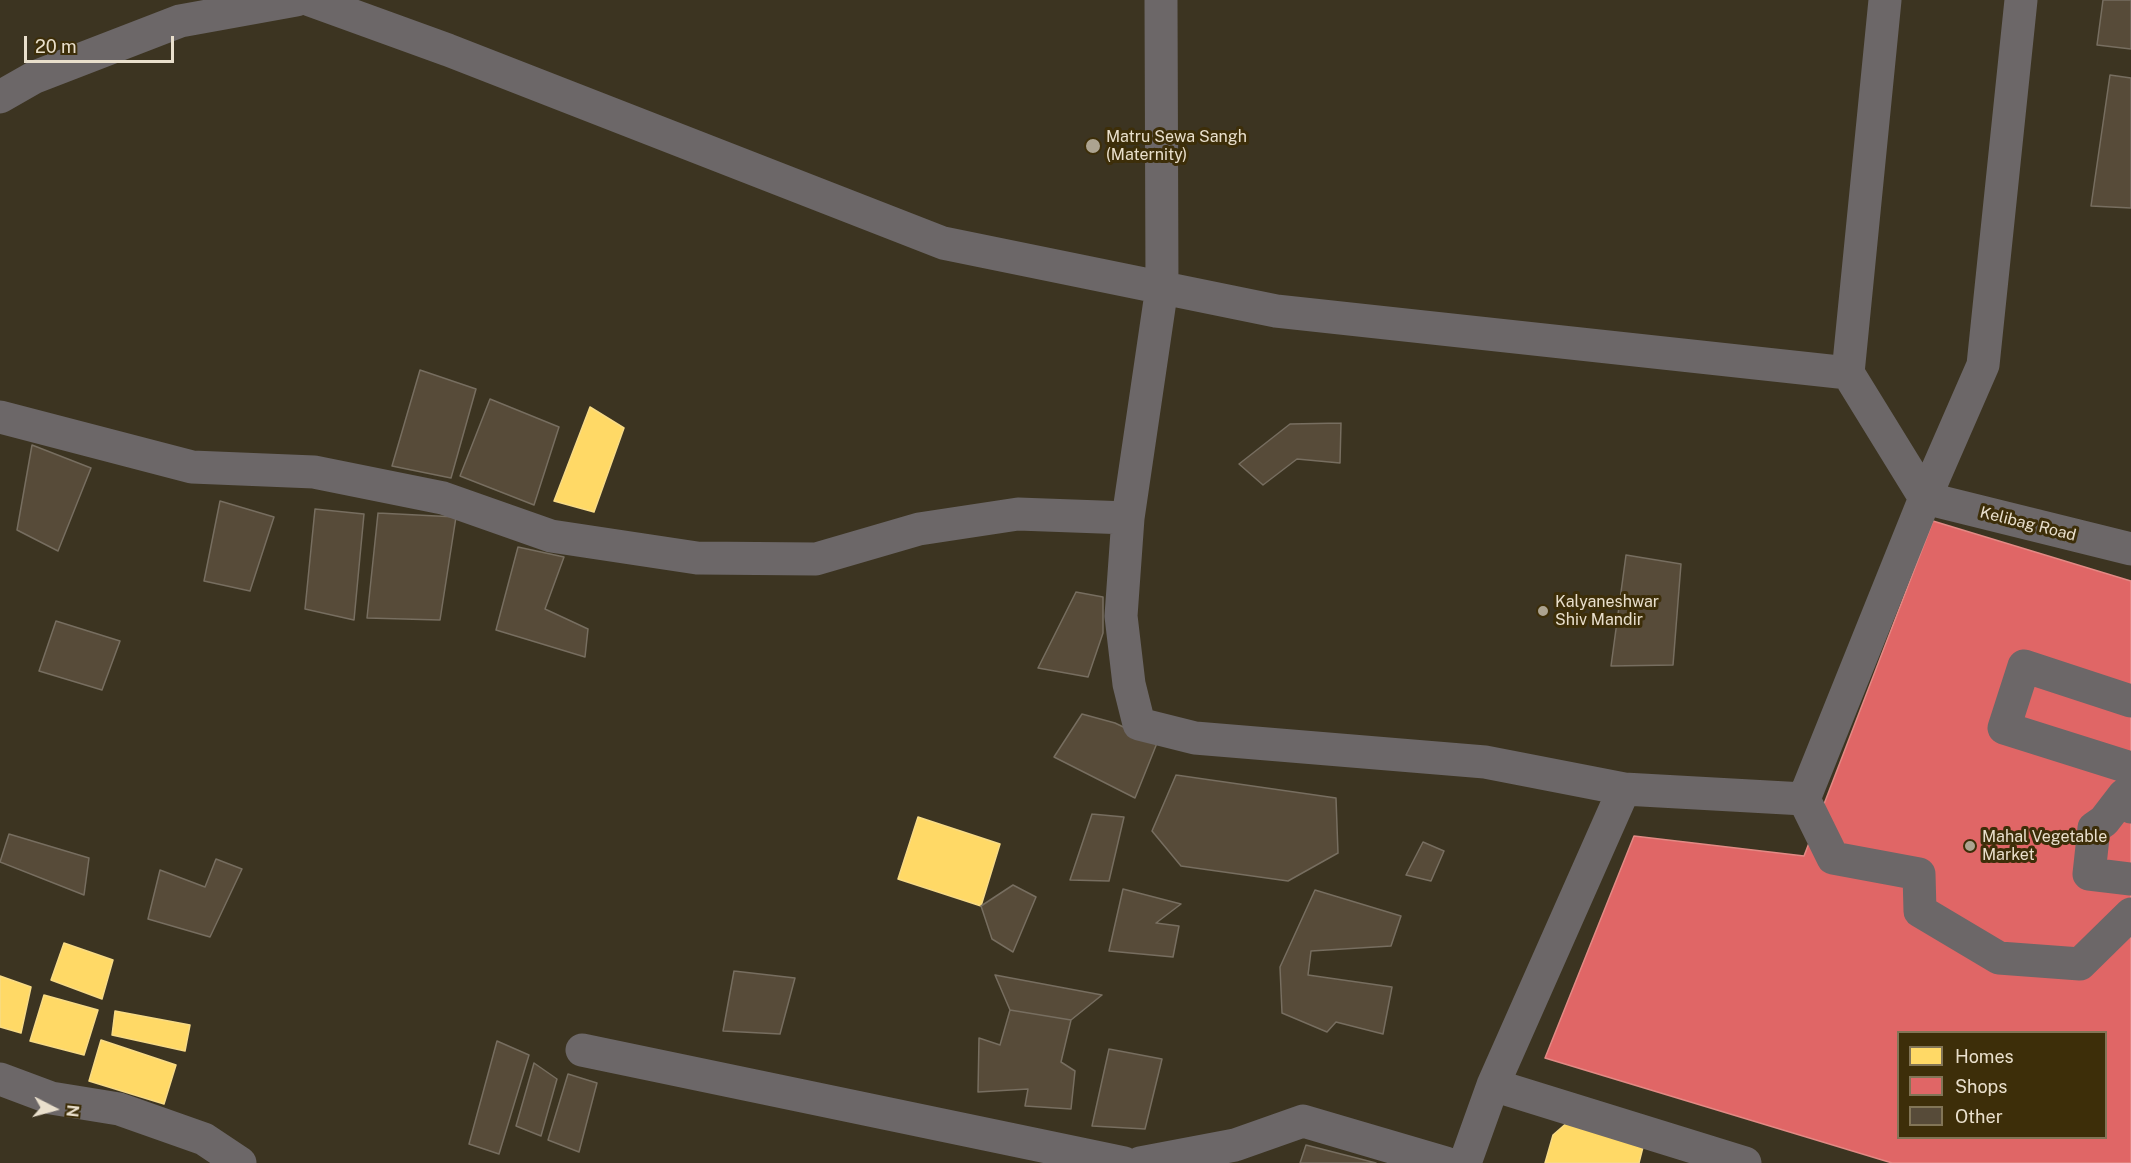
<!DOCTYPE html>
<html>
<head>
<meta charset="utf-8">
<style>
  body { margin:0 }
  #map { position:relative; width:2131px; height:1163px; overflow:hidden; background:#3c3421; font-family:"Public Sans",sans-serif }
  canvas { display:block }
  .legend { position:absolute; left:1897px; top:1031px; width:210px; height:108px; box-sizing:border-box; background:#3d2e09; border:2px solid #827557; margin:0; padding:8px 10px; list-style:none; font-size:18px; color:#e9dfcc }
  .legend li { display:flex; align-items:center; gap:12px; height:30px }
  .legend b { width:30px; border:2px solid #827557 }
  .north { position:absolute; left:24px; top:1079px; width:60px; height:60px; -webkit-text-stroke:4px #3d2e09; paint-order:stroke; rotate:96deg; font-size:16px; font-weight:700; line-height:24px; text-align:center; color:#e9dfcc }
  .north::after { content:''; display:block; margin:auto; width:21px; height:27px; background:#e9dfcc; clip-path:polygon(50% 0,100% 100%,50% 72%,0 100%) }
  .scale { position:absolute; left:24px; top:36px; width:150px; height:27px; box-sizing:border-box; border:3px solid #e9dfcc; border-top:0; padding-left:8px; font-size:18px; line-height:21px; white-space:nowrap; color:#e9dfcc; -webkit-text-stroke:4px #3d2e09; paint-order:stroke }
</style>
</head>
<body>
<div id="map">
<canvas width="2131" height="1163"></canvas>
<ul class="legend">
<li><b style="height:16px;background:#ffd966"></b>Homes</li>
<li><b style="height:16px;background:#e06666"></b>Shops</li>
<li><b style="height:16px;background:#574b39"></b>Other</li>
</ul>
<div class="north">N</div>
<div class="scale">20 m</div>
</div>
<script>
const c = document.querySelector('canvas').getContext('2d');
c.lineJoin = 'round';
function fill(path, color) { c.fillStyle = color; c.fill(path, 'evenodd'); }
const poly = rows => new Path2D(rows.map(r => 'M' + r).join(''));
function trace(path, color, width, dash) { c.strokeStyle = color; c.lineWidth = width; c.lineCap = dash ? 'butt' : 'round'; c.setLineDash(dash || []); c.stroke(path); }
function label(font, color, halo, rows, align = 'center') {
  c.font = font + ' "Public Sans",sans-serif'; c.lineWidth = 6; c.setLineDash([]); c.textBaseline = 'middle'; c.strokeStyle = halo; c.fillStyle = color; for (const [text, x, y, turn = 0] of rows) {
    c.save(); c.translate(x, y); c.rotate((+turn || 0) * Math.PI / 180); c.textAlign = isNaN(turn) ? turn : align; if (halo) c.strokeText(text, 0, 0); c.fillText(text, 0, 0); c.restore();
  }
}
const homes = poly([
  [590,407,624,428,594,512,554,501,590,407],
  [918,817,1000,844,981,906,898,879,918,817],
  [64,943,113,960,102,999,51,980,64,943],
  [0,976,31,987,21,1033,0,1027,0,976],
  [44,995,98,1010,84,1055,30,1041,44,995],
  [115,1011,190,1025,185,1051,112,1035,115,1011],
  [101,1040,176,1065,164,1104,89,1081,101,1040],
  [1569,1121,1644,1143,1639,1163,1545,1163,1553,1135,1569,1121]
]);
fill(homes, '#ffd966');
trace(homes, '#f8db85', 1.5);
const shops = poly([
  [1933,521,2131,581,2131,1163,1892,1163,1545,1058,1634,836,1804,856,1933,521],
  [1898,1032,2106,1032,2106,1138,1898,1138,1898,1032]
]);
fill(shops, '#e06666');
trace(shops, '#e38a85', 1.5);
const building = poly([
  [2103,0,2131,0,2131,49,2097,45,2103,0],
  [2110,75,2131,78,2131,208,2091,206,2110,75],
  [420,370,476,389,451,478,392,466,420,370],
  [490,399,559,427,534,505,460,476,490,399],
  [1341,423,1340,463,1297,459,1263,485,1239,464,1290,424,1341,423],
  [32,445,91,468,58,551,17,530,32,445],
  [220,501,274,517,250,591,204,581,220,501],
  [315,509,364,514,354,620,305,609,315,509],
  [378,513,456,517,440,620,367,618,378,513],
  [518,547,564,557,545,609,588,629,585,657,496,630,518,547],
  [1626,555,1681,564,1673,665,1611,666,1626,555],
  [1076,592,1103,597,1103,633,1088,677,1038,668,1076,592],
  [56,621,120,641,102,690,39,671,56,621],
  [1082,714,1115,723,1157,743,1135,798,1054,757,1082,714],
  [1176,775,1336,798,1338,853,1288,881,1181,866,1152,831,1176,775],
  [1092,814,1124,817,1109,881,1070,880,1092,814],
  [9,834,89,858,84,895,0,862,9,834],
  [1423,842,1444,851,1431,881,1406,875,1423,842],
  [216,859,242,869,210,937,148,919,160,870,205,887,216,859],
  [1013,885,1036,897,1013,952,992,939,981,906,1013,885],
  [1123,889,1181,904,1156,923,1179,926,1173,957,1109,951,1123,889],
  [1315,890,1401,916,1391,946,1311,951,1308,975,1392,987,1383,1034,1336,1022,1327,1032,1282,1013,1280,967,1315,890],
  [734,971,795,978,780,1034,723,1031,734,971],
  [995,975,1102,995,1071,1020,1010,1010,995,975],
  [1010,1010,1071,1020,1061,1062,1075,1071,1071,1109,1025,1106,1028,1089,978,1092,979,1038,1000,1045,1010,1010],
  [497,1041,529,1055,499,1154,469,1144,497,1041],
  [1109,1049,1162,1059,1145,1129,1092,1126,1109,1049],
  [534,1063,557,1079,541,1136,516,1126,534,1063],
  [568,1074,597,1083,579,1152,548,1140,568,1074],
  [1306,1145,1376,1163,1300,1163,1306,1145]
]);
fill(building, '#574b39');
trace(building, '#776e60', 1.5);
trace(poly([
  [310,0,448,50,943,243,1276,311,1848,373],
  [1161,0,1162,287,1128,518,1121,616,1129,684,1139,724,1195,738,1485,762,1624,789],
  [1885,0,1848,373,1925,498],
  [2021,0,1983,365,1925,498,1804,799,1833,858,1919,874,1920,911,1999,958,2080,964,2131,914],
  [0,97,35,77,180,21,296,0],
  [0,417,192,467,314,472,443,498,551,536,697,558,816,559,919,529,1018,514,1128,518],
  [1925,498,2131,549],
  [2131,701,2024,666,2004,728,2131,768],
  [2131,807,2128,798,2124,795,2104,821,2094,828,2089,874,2131,879],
  [582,1050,1124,1163],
  [0,1079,51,1098,119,1109,204,1139,240,1163],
  [1493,1085,1745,1163],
  [1140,1163,1235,1145,1303,1121,1446,1163],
  [1465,1163,1493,1085,1624,789,1804,799]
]), '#6c6768', 33);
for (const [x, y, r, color] of [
  [1093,146,8,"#aca390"],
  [1543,611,6,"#aca390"],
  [1970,846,6,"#aca390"]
]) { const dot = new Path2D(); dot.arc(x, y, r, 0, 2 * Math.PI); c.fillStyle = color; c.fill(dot); trace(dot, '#3d2e09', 2); }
label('16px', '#e9dfcc', '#3d2e09', [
  ["Matru Sewa Sangh",1106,137],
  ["(Maternity)",1106,155],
  ["Kalyaneshwar",1555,602],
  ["Shiv Mandir",1555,620],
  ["Mahal Vegetable",1982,837],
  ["Market",1982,855]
], 'left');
label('16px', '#e9dfcc', '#3d2e09', [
  ["Kelibag Road",2028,524,14]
]);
</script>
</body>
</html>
